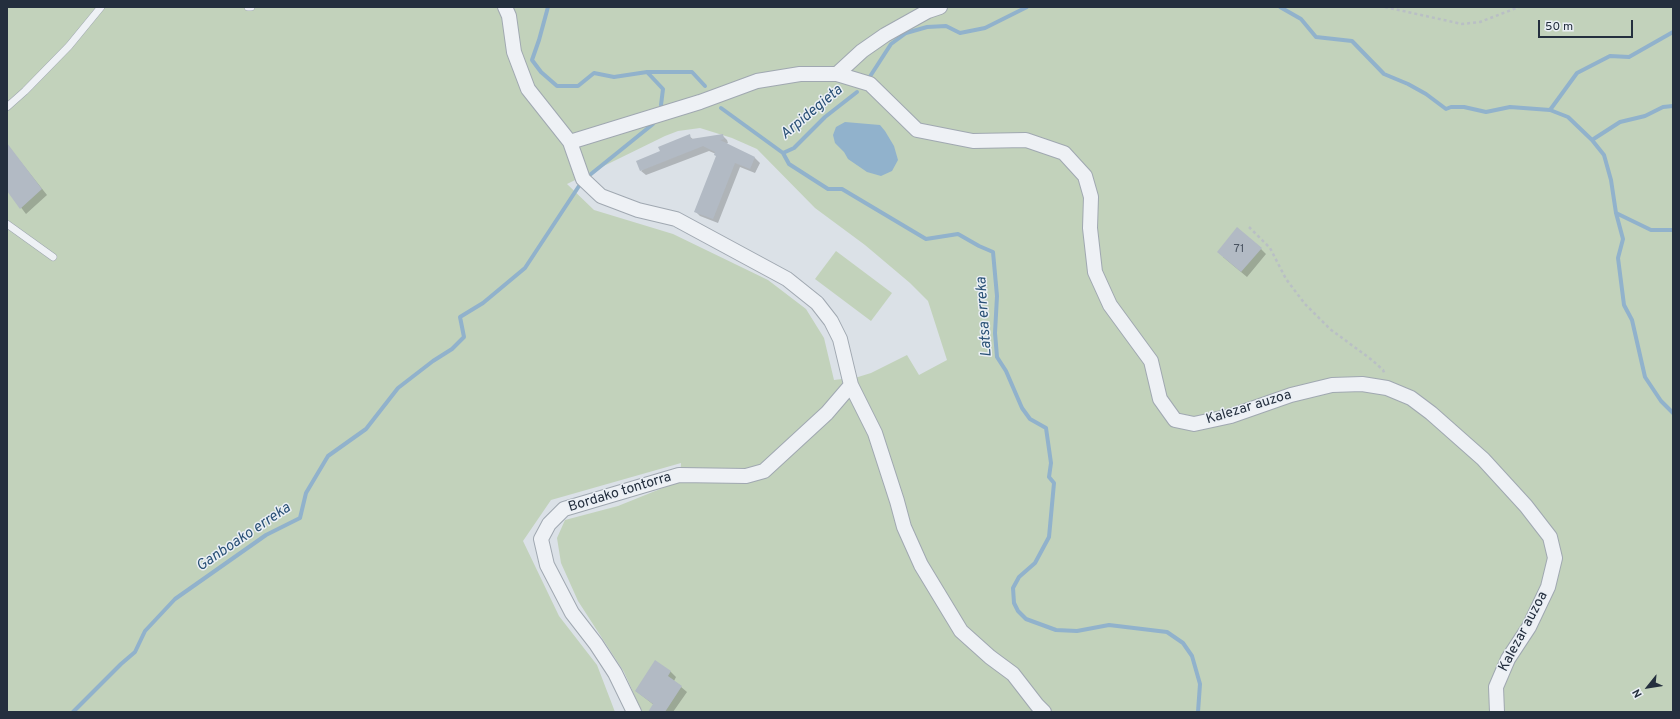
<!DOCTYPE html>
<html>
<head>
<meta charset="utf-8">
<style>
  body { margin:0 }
  #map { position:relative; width:1680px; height:719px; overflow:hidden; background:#dbe1e7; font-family:Overpass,sans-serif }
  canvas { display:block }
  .frame { position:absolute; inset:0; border:8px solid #242f3e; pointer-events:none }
  .north { position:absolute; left:1628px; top:667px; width:40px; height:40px; -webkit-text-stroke:3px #eaeff5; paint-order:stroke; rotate:240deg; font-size:11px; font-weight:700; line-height:16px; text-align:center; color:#242f3e }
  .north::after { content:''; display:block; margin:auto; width:14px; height:18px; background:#242f3e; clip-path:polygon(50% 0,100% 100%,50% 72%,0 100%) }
  .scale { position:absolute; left:1538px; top:20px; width:95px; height:18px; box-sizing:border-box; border:2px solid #242f3e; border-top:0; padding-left:5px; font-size:12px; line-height:14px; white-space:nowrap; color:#242f3e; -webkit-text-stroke:3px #eaeff5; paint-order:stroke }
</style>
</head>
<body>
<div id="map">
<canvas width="1680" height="719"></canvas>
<div class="frame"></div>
<div class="north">N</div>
<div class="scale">50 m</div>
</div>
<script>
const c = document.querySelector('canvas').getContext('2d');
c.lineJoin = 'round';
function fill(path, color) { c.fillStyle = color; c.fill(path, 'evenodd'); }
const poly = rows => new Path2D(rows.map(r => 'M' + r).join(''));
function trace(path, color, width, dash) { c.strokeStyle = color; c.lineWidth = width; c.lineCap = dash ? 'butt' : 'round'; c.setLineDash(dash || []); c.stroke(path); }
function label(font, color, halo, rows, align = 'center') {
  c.font = font + ' Overpass,sans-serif'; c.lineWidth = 3; c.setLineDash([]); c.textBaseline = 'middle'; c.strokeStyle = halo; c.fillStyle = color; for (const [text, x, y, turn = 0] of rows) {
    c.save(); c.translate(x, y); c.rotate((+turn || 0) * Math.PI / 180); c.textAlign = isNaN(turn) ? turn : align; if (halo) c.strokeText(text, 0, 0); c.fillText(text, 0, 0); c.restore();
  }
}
fill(poly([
  [7,7,1673,7,1673,712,642,712,624,672,578,601,561,563,557,538,565,520,618,506,680,481,681,463,551,500,523,541,559,616,597,665,615,712,7,712],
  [700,128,732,138,757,149,815,208,865,245,910,283,928,301,947,360,919,375,907,355,871,373,858,377,834,380,824,338,806,309,768,280,673,234,594,210,567,184,665,136,678,131],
  [836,251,892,293,871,321,815,279]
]), '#c2d2bb');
fill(poly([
  [845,122,880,125,885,131,894,146,898,160,892,171,881,176,867,172,848,159,844,152,835,143,833,135,836,127]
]), '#91b2cc');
fill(poly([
  [722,135,727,140,728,143,726,144,755,158,760,163,755,173,740,167,718,223,700,216,695,211,717,156,716,154,709,151,646,175,641,171,661,152,689,136,694,140],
  [12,151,47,195,26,214,7,189,7,153],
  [1261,249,1266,254,1247,277,1223,257],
  [670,671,676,677,674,681,687,692,673,712,653,712,654,705,636,691]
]), '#0003');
trace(poly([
  [548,7,539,40,532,60,541,72,557,86,578,86,594,73,614,77,647,72,692,72,705,86],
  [1280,7,1301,19,1316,37,1352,41,1384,74,1408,84,1426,94,1446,109,1451,107,1464,107,1486,112,1510,107,1550,110,1568,117,1592,140,1604,155,1611,180,1616,213,1623,239,1618,258,1624,305,1632,320,1645,377,1661,401,1673,413],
  [647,72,663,89,661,105],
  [869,78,891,44,906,33,927,27,946,26,960,33,985,28,1027,7],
  [721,108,783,153,789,164,828,189,842,189,926,239,958,234,979,246,993,252,997,296,995,333,997,357,1006,371,1022,408,1030,419,1046,428,1051,463,1049,477,1054,483,1049,537,1035,563,1019,577,1013,588,1014,603,1018,611,1026,619,1056,630,1077,631,1109,625,1167,632,1183,643,1192,656,1200,684,1198,712],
  [1550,110,1577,73,1610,56,1629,57,1673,32],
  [1592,140,1620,122,1645,116,1663,107,1673,106],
  [783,153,794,148,825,117,857,92],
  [591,174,653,124],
  [1616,213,1651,230,1673,230],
  [73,712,121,664,135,652,145,631,175,599,266,535,300,518,306,493,328,456,366,429,398,388,433,361,452,349,464,337,460,317,483,303,525,268,579,186]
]), '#91b2cc', 4);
fill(poly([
  [690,134,691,139,723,134,724,139,720,140,755,157,750,169,735,163,713,219,694,212,716,156,714,155,715,152,703,146,640,171,636,161,660,151,658,147],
  [7,143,42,189,20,209,7,191],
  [1237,227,1262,248,1241,272,1217,252],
  [655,660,671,671,668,676,682,686,665,712,648,712,653,704,635,691]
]), '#b2bac4');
const service = poly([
  [248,7,251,7],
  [7,107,25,91,69,46,101,7],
  [7,224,53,257]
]);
const minor = poly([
  [505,7,509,16,514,52,528,89,570,142,583,179,601,196,638,210,676,219,787,279,817,303,831,321,840,339,851,385,875,433,897,501,904,527,921,565,961,631,990,657,1013,674,1037,705,1044,712],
  [837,74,862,51,885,35,928,11,940,7],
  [570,142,700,102,757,81,800,74,837,74,870,84,917,130,973,141,1026,140,1064,153,1085,176,1091,197,1090,228,1095,272,1110,305,1151,361,1160,399,1175,420,1194,424,1231,416,1291,395,1332,385,1362,384,1387,388,1411,398,1431,413,1483,459,1526,506,1550,537,1555,558,1548,587,1529,627,1508,659,1496,687,1497,712],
  [634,712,615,673,596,644,572,613,547,565,541,539,549,524,564,509,679,475,746,476,764,471,827,413,851,385]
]);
trace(service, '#a0a8b1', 8);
trace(minor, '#a0a8b1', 16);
trace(poly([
  [1385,7,1462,24,1480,22,1519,7],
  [1249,227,1270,248,1286,279,1305,304,1330,329,1372,360,1383,370,1385,375]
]), '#b9bfc5', 2.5, [3, 3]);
trace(service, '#eef1f5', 7);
trace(minor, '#eef1f5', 14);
label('12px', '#485260', null, [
  ["71",1239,250]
]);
label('14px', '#242f3e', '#eaeff5', [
  ["Kalezar auzoa",1249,408,-17],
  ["Bordako tontorra",620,493,-17],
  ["Kalezar auzoa",1524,632,-62]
]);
label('italic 15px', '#2a5176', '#eaeff5', [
  ["Arpidegieta",812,113,-40],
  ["Latsa erreka",985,317,-94],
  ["Ganboako erreka",244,538,-34]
]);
</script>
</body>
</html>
